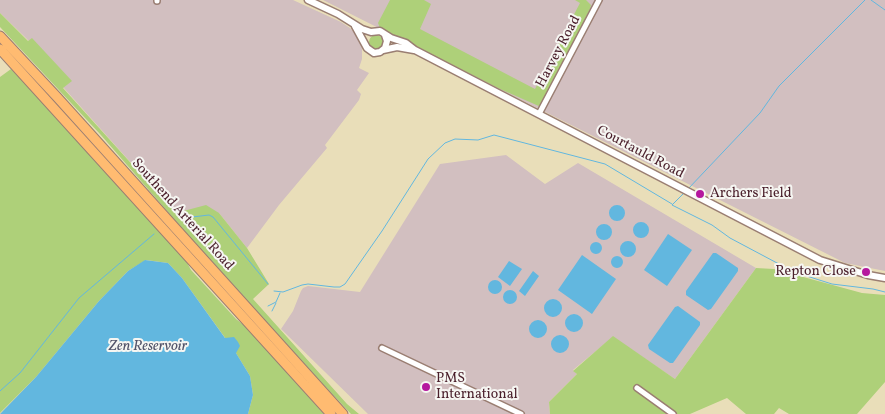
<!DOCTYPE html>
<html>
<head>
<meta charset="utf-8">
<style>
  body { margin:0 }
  canvas { display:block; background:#e9deb9 }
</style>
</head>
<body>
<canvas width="885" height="414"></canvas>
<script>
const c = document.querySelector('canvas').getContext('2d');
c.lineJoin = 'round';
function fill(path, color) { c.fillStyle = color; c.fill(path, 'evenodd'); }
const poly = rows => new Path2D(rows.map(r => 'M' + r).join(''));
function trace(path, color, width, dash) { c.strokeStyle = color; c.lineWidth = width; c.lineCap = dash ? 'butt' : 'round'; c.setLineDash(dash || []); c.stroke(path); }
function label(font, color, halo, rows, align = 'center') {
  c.font = font + ' Vollkorn,serif'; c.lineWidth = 4; c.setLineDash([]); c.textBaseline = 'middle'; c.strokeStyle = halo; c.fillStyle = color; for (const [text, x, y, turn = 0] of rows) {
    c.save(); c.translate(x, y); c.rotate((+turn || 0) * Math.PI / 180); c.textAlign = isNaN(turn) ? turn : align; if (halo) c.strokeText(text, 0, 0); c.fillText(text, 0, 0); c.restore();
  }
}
fill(poly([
  [0,0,293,0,341,22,350,28,355,33,362,48,362,59,359,68,369,73,357,90,361,94,359,100,325,145,327,148,279,205,247,248,219,213,176,213,63,87,71,81,32,39,29,41,0,13],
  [323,0,885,0,885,271,845,263],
  [506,155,545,184,578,163,756,268,675,379,613,337,573,370,577,374,549,402,550,414,368,414,281,329,293,311,301,291,303,288,308,286,360,292,440,164]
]), '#d2bfc0');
fill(poly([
  [390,0,424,0,431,4,420,29,535,89,580,3,575,0,586,0,591,5,590,9,541,107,500,89,380,28,378,23],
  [0,13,28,41,32,38,72,81,63,88,176,213,206,205,219,213,247,248,269,284,253,299,347,404,359,414,351,414,323,384,174,219,100,134,0,27],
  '369 42a7 7 0 1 1 14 0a7 7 0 1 1-14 0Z',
  [11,69,35,94,185,259,191,270,236,319,245,326,324,414,248,414,253,395,250,376,236,353,182,278,168,263,146,260,128,271,99,301,36,377,0,413,0,77],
  [756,268,774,269,862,293,885,295,885,382,857,414,789,414,779,408,774,414,746,414,727,398,690,414,550,414,549,402,577,374,573,371,613,336,675,379]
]), '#aed079');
fill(poly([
  '609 213a8 8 0 1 1 16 0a8 8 0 1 1-16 0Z',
  '633 230a8 8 0 1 1 16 0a8 8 0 1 1-16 0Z',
  '596 232a8 8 0 1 1 16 0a8 8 0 1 1-16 0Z',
  [668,234,692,250,667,286,644,270],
  '620 249a8 8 0 1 1 16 0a8 8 0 1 1-16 0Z',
  '590 248a6 6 0 1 1 12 0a6 6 0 1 1-12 0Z',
  [713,253,716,253,738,268,738,271,711,309,708,310,686,295,686,291],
  [582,255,616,279,592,314,558,290],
  '611 262a6 6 0 1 1 12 0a6 6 0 1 1-12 0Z',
  [145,260,168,263,182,278,225,338,234,337,238,342,240,346,236,353,250,376,253,395,248,414,0,414,36,377,99,301,128,271],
  [509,261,522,269,510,286,498,277],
  [533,271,539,276,525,296,519,291],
  '488 287a7 7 0 1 1 14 0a7 7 0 1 1-14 0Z',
  '503 297a7 7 0 1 1 14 0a7 7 0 1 1-14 0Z',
  '544 308a9 9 0 1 1 18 0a9 9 0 1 1-18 0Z',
  [678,306,700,322,700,325,673,363,670,363,649,349,648,345,675,307],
  '565 323a9 9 0 1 1 18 0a9 9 0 1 1-18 0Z',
  '529 329a9 9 0 1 1 18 0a9 9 0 1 1-18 0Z',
  '551 344a9 9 0 1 1 18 0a9 9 0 1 1-18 0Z'
]), '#62b7df');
trace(poly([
  [871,0,885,10],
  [688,189,760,113,779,86,865,0],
  [685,192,672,205,712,225,730,238,794,272,832,284,873,289,885,292],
  [179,217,184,218,209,215,213,217,268,284],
  [274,291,283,292,302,285,308,284,334,287,340,287,345,284,382,231,428,159,445,143,455,139,478,140,494,135,605,164,672,204],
  [268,306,276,302,280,293],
  [272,311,276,303],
  [0,391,20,373,79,298,154,234]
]), '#62b7df', 1);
const minor = poly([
  [157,0,157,1],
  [539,114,599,0],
  [382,348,521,414],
  [637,388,673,414]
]);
const tertiary = poly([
  [308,0,338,14,362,29,371,32,380,31,391,38,406,43,415,50,820,260,868,275,885,278],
  [355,26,367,48,374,53,380,52,385,48,387,41,385,35],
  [383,50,397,47,414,50]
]);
const trunk = poly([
  [0,36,57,97,343,414],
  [0,49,331,414]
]);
trace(minor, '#9a7e72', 8);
trace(tertiary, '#9a7e72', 9);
trace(trunk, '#9a7e72', 11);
trace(minor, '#fff', 5);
trace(tertiary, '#fff', 6);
trace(trunk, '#ffbb71', 9);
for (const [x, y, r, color] of [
  [700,194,5,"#b5179e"],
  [866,272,5,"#b5179e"],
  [426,387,5,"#b5179e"]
]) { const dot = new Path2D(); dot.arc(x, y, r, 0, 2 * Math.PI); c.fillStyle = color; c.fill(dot); trace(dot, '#f6f6f2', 2); }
label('14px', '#4a1f2b', '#f6f6f2', [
  ["Harvey Road",559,52,-62],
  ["Courtauld Road",640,153,28],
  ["Southend Arterial Road",182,215,48]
]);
label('14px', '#4a1f2b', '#f6f6f2', [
  ["Archers Field",710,194],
  ["Repton Close",856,272,"right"],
  ["PMS",436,379],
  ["International",436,395]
], 'left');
label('italic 15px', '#52546a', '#f6f6f2', [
  ["Zen Reservoir",148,347]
]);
</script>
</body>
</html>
